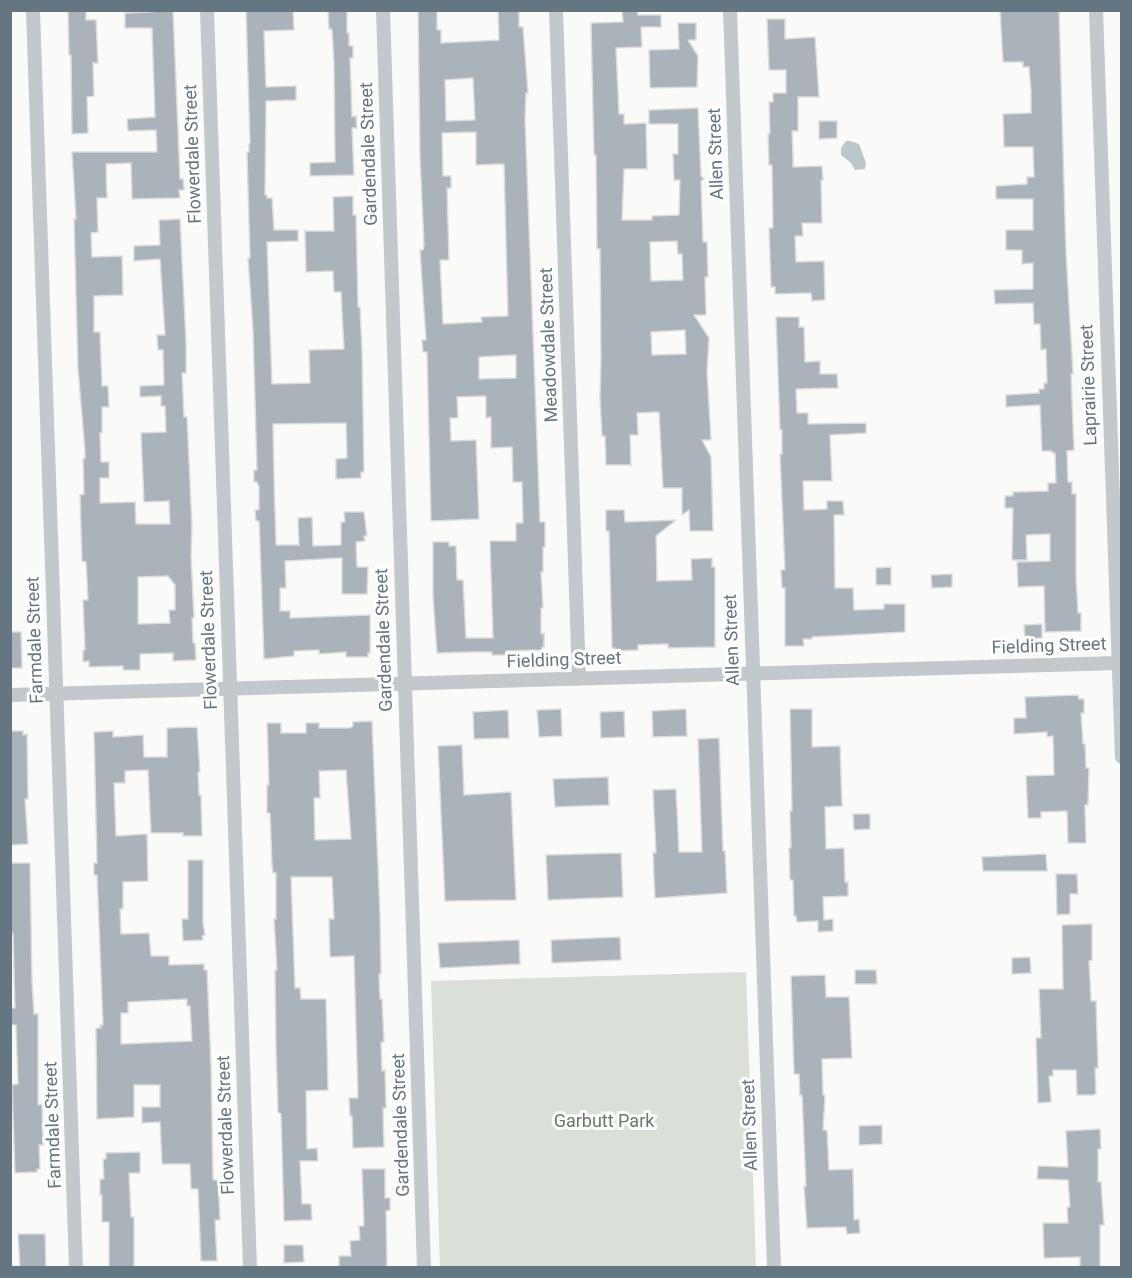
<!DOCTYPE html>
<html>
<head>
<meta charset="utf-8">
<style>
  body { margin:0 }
  #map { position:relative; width:1132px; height:1278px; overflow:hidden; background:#fafaf8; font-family:Roboto,sans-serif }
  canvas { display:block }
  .frame { position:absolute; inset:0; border:12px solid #657683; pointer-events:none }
</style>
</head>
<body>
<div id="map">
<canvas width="1132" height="1278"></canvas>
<div class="frame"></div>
</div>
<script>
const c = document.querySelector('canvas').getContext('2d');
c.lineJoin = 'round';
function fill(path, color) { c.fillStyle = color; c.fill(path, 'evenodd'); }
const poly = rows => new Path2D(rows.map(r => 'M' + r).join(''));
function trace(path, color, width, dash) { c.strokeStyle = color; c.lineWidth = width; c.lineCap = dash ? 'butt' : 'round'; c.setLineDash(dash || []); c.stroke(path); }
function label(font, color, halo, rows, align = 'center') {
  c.font = font + ' Roboto,sans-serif'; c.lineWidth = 6; c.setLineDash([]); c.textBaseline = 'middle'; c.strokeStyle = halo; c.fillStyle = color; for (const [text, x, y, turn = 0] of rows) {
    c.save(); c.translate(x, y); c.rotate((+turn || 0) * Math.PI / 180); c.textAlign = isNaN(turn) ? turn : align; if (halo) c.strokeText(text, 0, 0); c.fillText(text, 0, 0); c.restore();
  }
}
fill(poly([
  [746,972,756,1267,440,1267,431,981]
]), '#dadfd7');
fill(poly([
  [846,141,850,141,859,144,866,163,865,169,855,170,851,163,841,155,841,148]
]), '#bbc7cb');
const building = poly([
  [68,10,86,10,86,20,96,20,98,63,93,63,94,96,87,97,88,133,72,134,71,55,69,55,68,10],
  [151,10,173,10,180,179,183,179,184,190,179,190,180,198,132,199,131,163,106,164,107,198,97,198,98,232,91,233,92,257,122,256,123,295,94,296,94,332,100,332,102,386,108,386,109,407,102,407,102,433,100,433,101,462,109,462,109,478,100,478,100,503,135,502,136,524,170,524,169,501,144,502,141,433,166,432,165,406,161,406,161,396,140,397,140,386,164,385,163,350,158,350,157,335,165,335,160,259,134,261,134,246,160,245,159,220,180,219,186,342,186,373,182,373,184,417,187,417,192,527,191,556,194,618,192,618,193,643,195,643,196,660,173,661,173,653,140,654,140,670,123,670,123,666,89,667,89,661,83,662,83,650,85,650,83,600,88,600,86,562,82,561,80,495,84,494,83,459,85,458,85,451,78,369,74,219,76,219,72,152,157,152,156,130,128,131,127,119,155,117,152,28,125,28,125,13,152,12,151,10],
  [168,576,175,585,175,610,169,610,170,623,138,624,138,577,168,576],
  [246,10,293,10,294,30,264,31,266,87,296,86,296,100,266,101,265,195,267,195,267,198,272,198,274,230,298,230,298,241,267,242,272,384,310,383,309,350,344,349,341,292,334,292,333,271,306,272,305,231,334,231,333,197,353,196,353,215,356,215,358,307,360,307,362,350,364,472,361,472,361,478,336,479,336,459,347,458,346,423,273,424,274,478,276,545,299,545,298,518,312,517,313,546,341,545,341,522,345,522,344,512,364,512,367,536,364,536,365,541,356,542,357,567,368,567,367,594,342,594,342,558,285,561,286,588,280,588,280,611,290,611,290,618,370,615,370,653,368,653,368,657,346,657,346,652,319,654,319,650,294,651,294,656,264,659,260,544,259,521,256,521,255,510,259,510,259,487,257,482,254,482,254,470,257,470,253,330,248,258,250,258,247,152,249,152,249,144,250,143,246,10],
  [328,10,347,10,347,33,349,33,349,46,353,46,353,58,350,58,352,117,356,116,357,128,352,128,354,175,310,176,310,163,335,162,334,63,332,29,329,29,328,10],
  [418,10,437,10,437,30,441,30,441,43,499,40,498,10,519,10,519,27,523,27,528,93,526,93,525,119,540,522,545,522,545,547,543,547,543,572,541,572,543,608,541,608,541,634,544,633,544,647,542,647,542,650,506,651,506,655,492,655,492,652,473,652,437,653,433,597,433,542,449,542,449,546,456,546,457,580,463,580,466,638,493,638,490,541,516,541,516,523,523,523,522,482,513,482,512,447,491,448,491,417,486,418,486,396,457,397,458,418,450,418,451,441,476,440,479,519,431,521,427,352,423,352,422,340,426,340,420,250,423,250,424,244,420,158,418,10],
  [473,78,475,120,446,121,445,80,473,78],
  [476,132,476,165,504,164,508,316,481,317,482,322,443,324,440,260,449,260,447,188,451,188,451,176,443,176,442,133,476,132],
  [516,355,516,378,479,379,479,357,516,355],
  [622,10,637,10,638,15,661,15,661,27,641,27,642,47,616,48,619,114,624,114,624,124,646,123,647,169,624,169,622,220,652,220,652,216,679,215,680,180,674,180,673,154,678,154,678,124,649,124,649,110,698,108,701,176,704,179,701,181,703,242,707,242,708,277,705,277,706,315,694,315,709,338,707,371,711,440,702,440,711,457,713,531,690,531,689,510,682,515,682,488,663,488,659,412,637,413,638,435,630,435,631,465,606,465,605,436,602,436,600,398,601,359,600,249,597,249,596,155,594,155,591,23,623,22,622,10],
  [677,241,678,254,682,254,683,280,651,281,650,242,677,241],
  [685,330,686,354,652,355,651,332,685,330],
  [1000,10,1059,10,1066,253,1073,374,1071,374,1074,450,1067,451,1068,482,1072,482,1072,494,1076,494,1076,578,1078,613,1081,613,1081,631,1045,632,1044,586,1018,587,1017,562,1050,561,1050,534,1026,535,1027,560,1012,560,1013,508,1005,508,1005,496,1013,496,1013,492,1048,491,1048,483,1056,483,1055,453,1052,453,1052,451,1042,451,1040,405,1006,407,1006,395,1039,393,1039,389,1044,389,1044,383,1047,383,1046,349,1041,350,1040,324,1034,324,1033,303,995,304,994,290,1033,289,1033,263,1022,264,1022,250,1006,250,1006,230,1033,230,1033,199,996,199,996,186,1027,184,1027,177,1034,177,1033,147,1004,147,1003,114,1031,113,1031,91,1029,67,1023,67,1023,62,1003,62,1000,10],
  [767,19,785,19,785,39,815,37,819,97,798,97,798,131,792,131,793,156,793,167,822,166,823,180,821,180,822,223,802,223,803,236,795,236,796,262,824,261,825,300,812,301,811,293,775,294,775,287,771,287,769,228,773,228,772,165,769,165,768,134,770,134,769,102,773,102,773,93,786,93,786,70,769,70,767,19],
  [678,23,696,23,696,40,688,40,698,56,697,87,650,88,649,50,679,49,678,23],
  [819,121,837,121,837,138,819,139,819,121],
  [776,317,799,317,799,327,804,327,805,362,820,361,820,374,837,374,838,388,796,389,797,413,808,413,808,424,866,423,866,433,830,435,832,481,803,481,804,510,827,509,827,501,843,501,844,515,834,515,835,588,853,588,854,610,884,609,884,604,905,604,905,632,812,637,812,639,803,639,804,646,785,646,785,588,782,588,781,570,785,570,780,454,782,454,782,430,780,430,776,317],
  [606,510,624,510,625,522,676,520,656,536,657,581,692,580,691,559,712,558,712,567,715,567,715,647,668,648,668,644,638,645,638,650,615,651,615,648,612,648,609,531,606,531,606,510],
  [891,567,891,585,876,585,876,568,891,567],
  [952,574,952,587,932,588,931,575,952,574],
  [1042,624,1042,638,1025,639,1024,625,1042,624],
  [10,632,21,632,22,668,10,668,10,632],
  [1078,695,1079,699,1084,699,1084,713,1081,713,1083,744,1085,744,1086,768,1089,768,1088,805,1085,805,1085,811,1086,843,1068,843,1067,811,1041,812,1041,818,1028,818,1026,776,1054,775,1053,736,1047,737,1047,732,1014,734,1014,718,1026,718,1025,697,1078,695],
  [561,709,562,736,539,737,537,710,561,709],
  [686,709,687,736,653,737,652,711,686,709],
  [790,709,812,709,812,747,840,746,842,806,825,807,826,849,844,848,845,882,848,882,848,896,823,897,824,920,833,919,833,931,818,932,818,921,797,922,796,916,794,916,793,880,790,880,789,848,791,848,790,811,792,811,790,709],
  [508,710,509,738,474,739,473,712,508,710],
  [624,711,625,737,601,738,600,712,624,711],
  [372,721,380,915,381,974,379,974,380,999,382,999,384,1042,381,1042,382,1071,385,1070,386,1108,383,1108,384,1147,353,1148,352,1116,350,1116,349,1098,358,1098,354,956,330,957,329,919,334,919,332,877,291,877,295,988,300,988,301,999,326,999,328,1090,306,1091,307,1149,317,1148,318,1161,300,1161,302,1204,311,1204,312,1220,284,1221,281,1114,278,1112,276,1048,275,970,277,970,274,919,276,919,276,873,273,873,272,865,270,813,267,813,267,785,269,785,267,723,281,723,281,733,306,733,306,723,319,723,319,728,350,728,353,726,353,722,372,721],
  [346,770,351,839,315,840,314,798,320,798,319,771,346,770],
  [197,727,200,772,198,772,199,795,201,795,202,836,183,836,183,833,151,833,148,770,125,771,125,783,114,783,116,836,147,834,148,881,123,882,123,909,120,909,121,934,149,933,151,956,169,956,169,965,204,964,204,970,207,970,211,1066,213,1180,218,1180,220,1220,215,1220,217,1261,201,1261,198,1189,191,1189,190,1164,162,1164,160,1122,142,1123,142,1107,160,1107,160,1085,134,1085,134,1117,97,1119,96,1028,101,1028,100,1025,103,1025,97,875,94,875,94,863,97,863,94,732,113,731,113,737,143,735,144,757,167,757,167,728,197,727],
  [187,999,187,1006,190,1006,192,1041,121,1044,121,1013,128,1013,128,1002,187,999],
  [10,731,23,731,23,735,27,734,28,799,25,799,28,844,10,845,10,731],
  [719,738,723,851,725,851,727,893,655,898,653,853,656,853,653,790,676,789,679,852,702,852,698,739,719,738],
  [462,745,464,795,511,792,516,900,445,901,438,746,462,745],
  [608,777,609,805,555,807,553,779,608,777],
  [853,814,870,814,870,829,854,830,853,814],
  [621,853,623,897,548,900,546,855,621,853],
  [1046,854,1047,871,983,871,982,857,1046,854],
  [188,860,203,860,203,923,205,935,202,936,203,940,183,941,182,919,188,919,188,860],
  [10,863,30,863,32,983,34,1014,38,1014,38,1105,42,1104,43,1145,39,1145,40,1169,37,1169,37,1172,15,1173,12,1085,18,1084,16,1025,10,1025,10,1008,15,1008,13,933,10,934,10,863],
  [1056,874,1077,874,1078,894,1070,894,1070,914,1057,915,1056,874],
  [1092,924,1092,960,1089,961,1091,1001,1096,1001,1098,1068,1095,1068,1096,1093,1094,1095,1077,1095,1076,1070,1053,1070,1053,1076,1049,1076,1051,1102,1038,1103,1036,1038,1041,1038,1039,989,1063,989,1062,925,1092,924],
  [620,937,621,960,552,963,551,940,620,937],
  [519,940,520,964,440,968,438,943,519,940],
  [1030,957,1031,973,1012,974,1012,958,1030,957],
  [855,970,876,970,877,984,855,984,855,970],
  [825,975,826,997,849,997,852,1058,822,1059,823,1095,825,1095,823,1130,827,1130,829,1170,853,1169,854,1220,859,1219,860,1233,847,1234,846,1227,807,1228,804,1186,806,1186,802,1095,800,1096,799,1074,794,1074,791,976,825,975],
  [882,1125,882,1144,859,1145,859,1126,882,1125],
  [1100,1129,1101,1149,1098,1149,1098,1182,1101,1182,1104,1225,1100,1225,1100,1268,1080,1268,1080,1257,1044,1258,1043,1223,1068,1223,1067,1207,1070,1207,1068,1180,1037,1179,1038,1166,1068,1167,1066,1131,1100,1129],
  [140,1152,140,1173,129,1173,131,1217,134,1217,134,1268,109,1268,109,1222,102,1222,102,1195,100,1195,100,1179,104,1179,103,1159,106,1159,106,1153,140,1152],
  [362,1169,385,1169,385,1198,390,1198,390,1210,386,1211,387,1268,339,1268,339,1256,351,1256,350,1241,360,1240,359,1226,364,1226,362,1169],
  [18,1234,45,1234,46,1268,20,1268,18,1234],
  [284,1245,303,1245,304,1262,284,1263,284,1245]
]);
fill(building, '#aab3b9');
trace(building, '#dcdcda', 1.5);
trace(poly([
  [33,10,76,1268],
  [207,10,250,1268],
  [383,10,424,1268],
  [556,10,579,679],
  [730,10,774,1268],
  [1096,10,1122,757],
  [10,695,1118,663]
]), '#c3c8cc', 14);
label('18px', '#657683', '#fff', [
  ["Flowerdale Street",194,154,-92],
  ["Gardendale Street",370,154,-92],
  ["Allen Street",717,154,-92],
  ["Meadowdale Street",550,345,-92],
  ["Laprairie Street",1090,385,-92],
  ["Farmdale Street",36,640,-92],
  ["Flowerdale Street",210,640,-92],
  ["Gardendale Street",385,640,-92],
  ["Allen Street",733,640,-92],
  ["Fielding Street",1049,647,-2],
  ["Fielding Street",564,661,-2],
  ["Farmdale Street",54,1125,-92],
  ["Flowerdale Street",227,1125,-92],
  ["Gardendale Street",402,1125,-92],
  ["Allen Street",751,1125,-92]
]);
label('18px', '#687a64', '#fff', [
  ["Garbutt Park",604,1122]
]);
</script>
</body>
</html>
